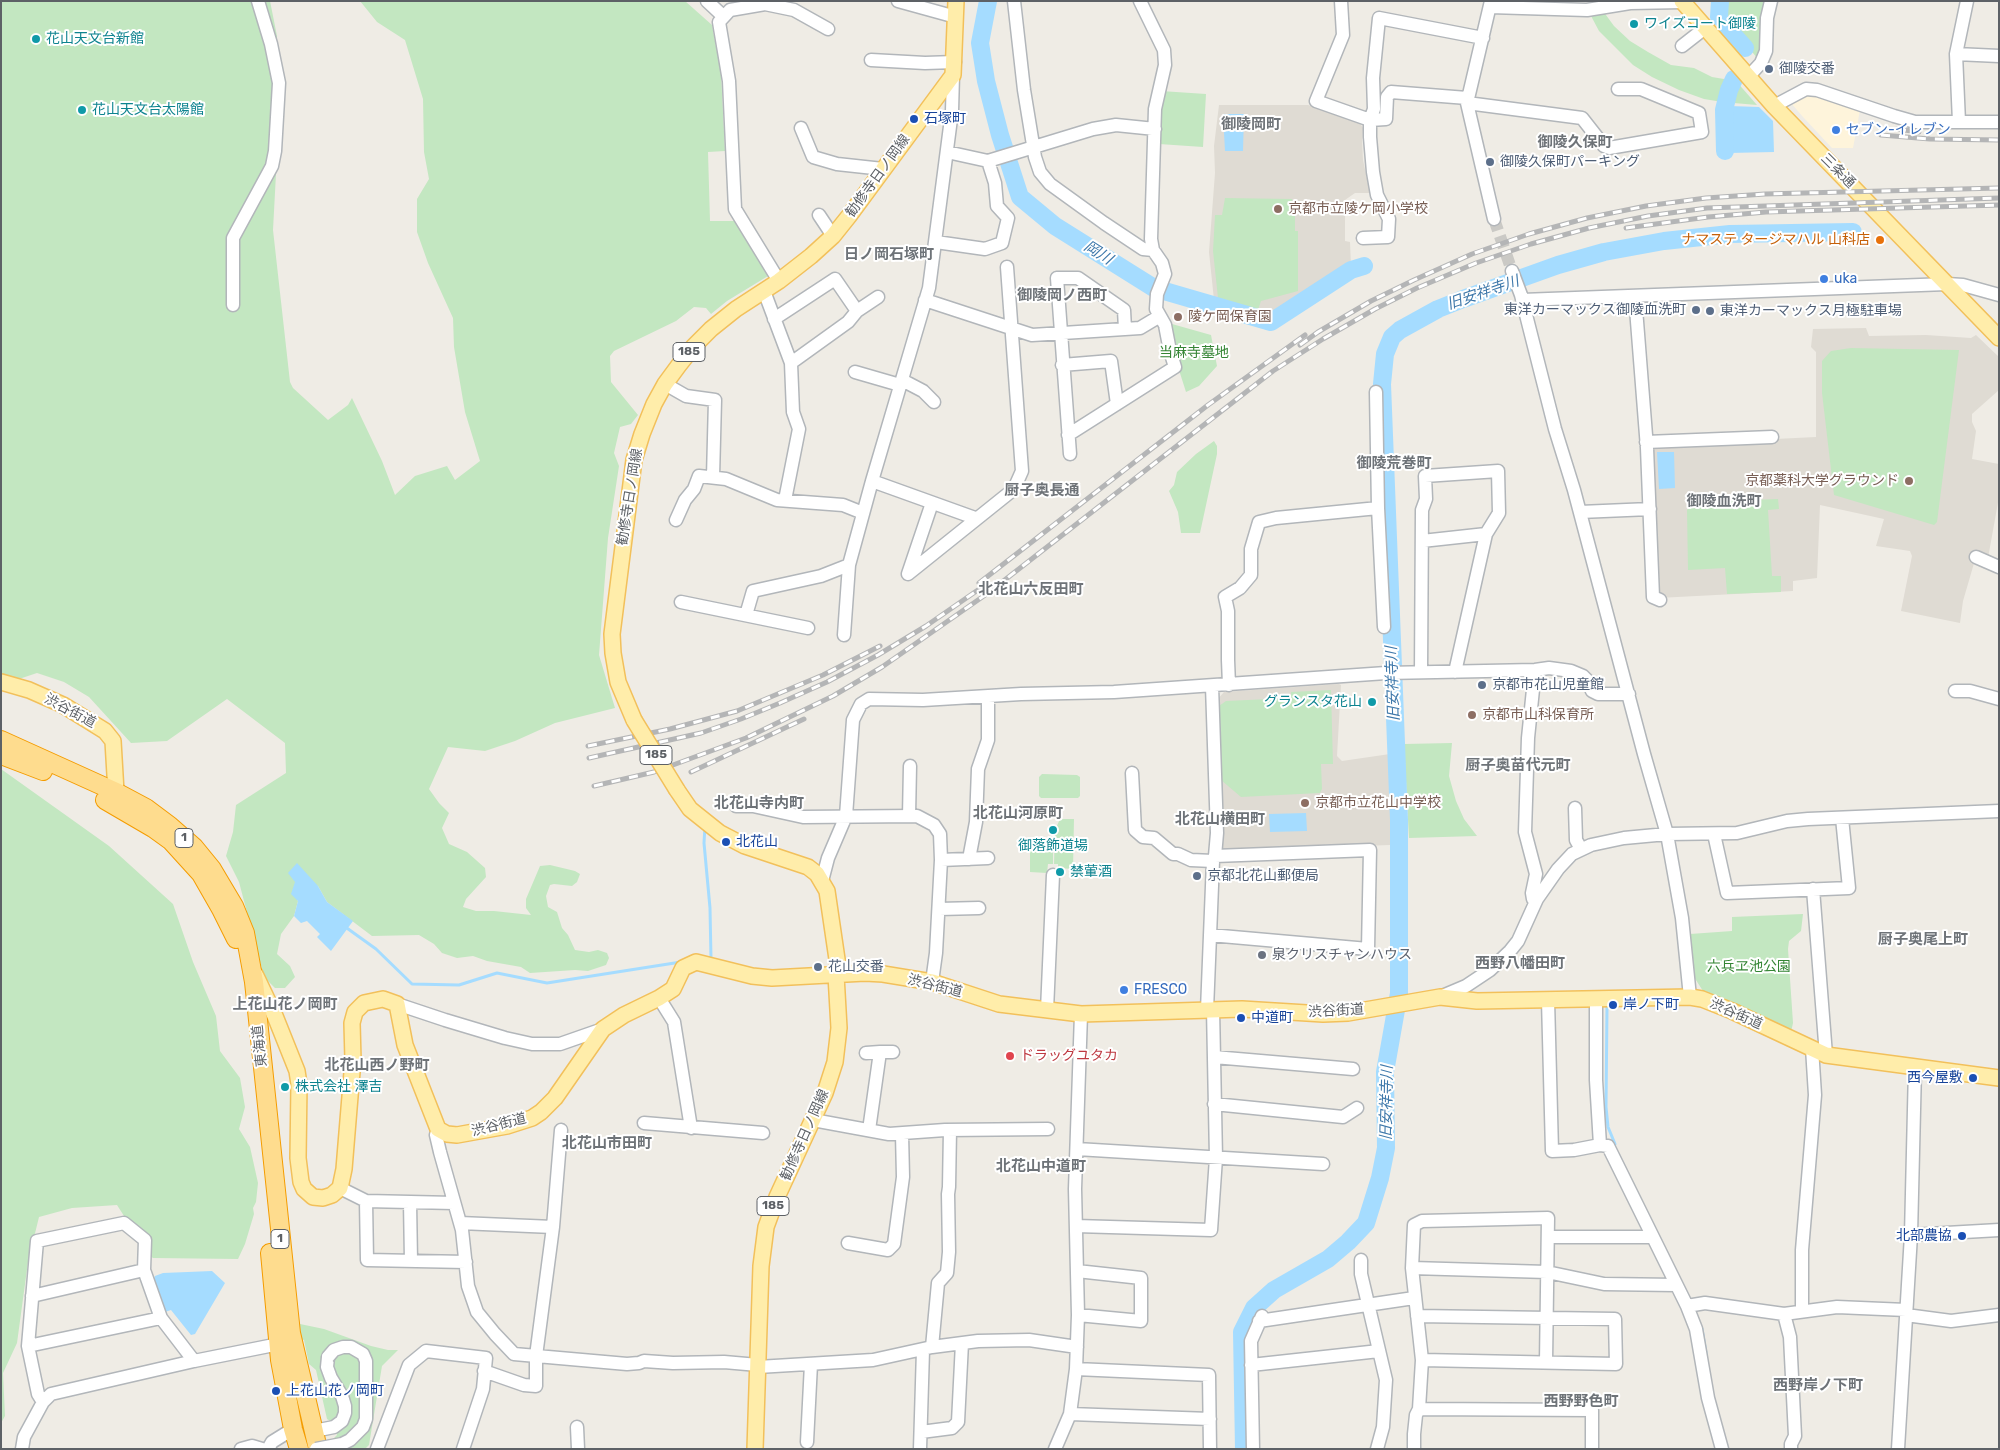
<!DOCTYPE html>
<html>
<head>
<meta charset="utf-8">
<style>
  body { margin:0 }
  #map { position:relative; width:2000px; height:1450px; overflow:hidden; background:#efece5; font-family:Rubik,sans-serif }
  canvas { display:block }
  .frame { position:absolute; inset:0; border:2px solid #5d6166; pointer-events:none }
</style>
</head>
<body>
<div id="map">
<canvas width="2000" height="1450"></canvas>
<div class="frame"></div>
</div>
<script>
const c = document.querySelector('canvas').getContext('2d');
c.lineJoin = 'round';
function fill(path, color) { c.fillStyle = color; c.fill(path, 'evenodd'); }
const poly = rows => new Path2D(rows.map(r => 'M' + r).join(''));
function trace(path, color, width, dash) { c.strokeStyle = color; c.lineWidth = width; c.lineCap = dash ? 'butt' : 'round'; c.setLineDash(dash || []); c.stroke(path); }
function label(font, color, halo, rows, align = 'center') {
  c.font = font + ' Rubik,"Noto Sans JP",sans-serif'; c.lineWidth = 4; c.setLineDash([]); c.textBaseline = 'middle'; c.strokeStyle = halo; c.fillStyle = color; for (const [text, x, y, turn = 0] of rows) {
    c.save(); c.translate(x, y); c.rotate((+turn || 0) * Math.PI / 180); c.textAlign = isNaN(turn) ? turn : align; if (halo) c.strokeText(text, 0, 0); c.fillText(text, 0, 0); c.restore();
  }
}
fill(poly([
  [1805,95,1813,95,1860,110,1853,148,1832,148,1803,117,1791,103]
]), '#fef4db');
fill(poly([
  [1219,105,1308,105,1358,120,1363,128,1362,140,1363,160,1370,193,1355,193,1345,200,1345,241,1350,242,1351,267,1273,319,1214,300,1209,252,1215,173,1214,146],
  [1866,328,1869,336,1926,335,1971,338,1976,335,1999,357,1999,390,1972,414,1972,422,1976,431,1972,459,1999,464,1999,497,1988,558,1977,553,1963,601,1960,623,1901,611,1912,556,1910,551,1876,546,1884,519,1820,505,1817,578,1793,581,1793,591,1658,598,1652,445,1816,437,1816,352,1811,347,1813,329],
  [1339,684,1341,685,1337,756,1342,761,1390,754,1390,845,1221,851,1216,701,1224,692]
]), '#dfdbd3');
fill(poly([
  [1,1,270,1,277,36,277,155,273,230,290,382,293,388,328,420,348,405,352,398,382,461,395,495,415,476,447,466,455,480,480,461,465,412,454,347,453,318,428,263,417,232,417,199,429,179,424,152,423,99,405,40,377,22,360,1,685,1,712,25,721,74,725,151,708,152,710,221,734,221,768,276,727,301,711,314,706,308,694,307,676,321,614,351,610,356,611,382,638,415,631,424,620,427,614,453,619,466,608,538,599,655,615,708,555,723,515,741,485,751,448,747,429,789,439,803,449,813,442,828,449,844,467,852,485,868,486,877,466,899,463,907,476,911,494,911,531,915,526,908,526,899,540,866,550,865,575,871,580,874,577,882,572,886,554,884,550,885,546,896,548,907,557,912,562,928,568,935,575,950,589,952,598,950,607,953,609,958,606,965,588,971,575,970,530,973,521,967,487,961,473,956,457,958,442,953,434,944,419,935,372,936,327,902,318,886,295,881,296,897,298,901,294,916,281,934,277,954,290,966,295,977,285,988,275,988,264,977,239,882,226,856,233,832,236,805,286,773,285,743,227,699,167,741,131,743,89,697,64,682,37,673,1,685],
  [1725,1,1766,1,1763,43,1758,59,1722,16],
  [1603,11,1614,26,1630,41,1648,52,1671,65,1694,68,1712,77,1736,81,1757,105,1722,102,1704,99,1679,90,1652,77,1633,65,1599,31,1590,14],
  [1161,91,1206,94,1203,147,1159,144],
  [1225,198,1292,199,1292,209,1295,209,1295,231,1298,231,1298,291,1261,301,1258,310,1218,298,1213,251,1215,215,1222,215],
  [1172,324,1211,335,1217,366,1199,386,1186,392,1172,348,1169,325],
  [1851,348,1959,350,1937,522,1934,525,1834,495,1822,393,1822,361,1831,351],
  [1214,441,1217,446,1217,454,1200,533,1181,533,1178,512,1169,491,1174,485,1177,472,1196,454],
  [1778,499,1779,509,1768,510,1772,576,1781,576,1781,592,1727,594,1725,568,1688,570,1687,510,1694,502],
  [1331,690,1333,764,1321,764,1322,789,1320,793,1241,797,1221,780,1219,706,1226,701,1291,698,1291,692],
  [1452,743,1449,776,1456,801,1464,819,1477,836,1409,838,1404,744],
  [1,769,109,846,173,904,193,962,216,1016,220,1051,240,1078,245,1107,239,1129,250,1147,258,1183,256,1202,253,1208,254,1214,245,1244,238,1259,153,1258,149,1255,117,1205,72,1208,39,1217,28,1262,17,1343,3,1373,5,1416,1,1423],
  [1042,774,1077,775,1080,777,1080,796,1078,798,1041,798,1039,796,1039,777],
  [1060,819,1074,819,1073,869,1058,868,1058,864,1054,864,1055,830],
  [1030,850,1053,850,1053,864,1048,864,1047,873,1030,872],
  [1803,914,1801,931,1789,941,1788,949,1793,1023,1791,1032,1740,1006,1703,991,1694,977,1690,934,1732,931,1732,917],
  [300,1324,324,1329,371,1346,388,1350,398,1350,382,1366,369,1445,365,1449,335,1449,333,1439,337,1435,332,1422,327,1419,316,1370,309,1364,304,1340,301,1339]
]), '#c3e7c1');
fill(poly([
  [1729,106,1759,107,1773,121,1774,152,1729,153],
  [1223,114,1244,114,1243,151,1225,151],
  [1657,452,1674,452,1675,488,1659,489],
  [1306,813,1307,831,1270,832,1269,814],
  [297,863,318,886,327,902,353,921,331,951,317,937,320,934,307,921,301,923,294,916,298,901,291,894,295,882,288,873],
  [212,1271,225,1283,195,1334,191,1335,171,1310,165,1312,152,1284,155,1276,163,1273]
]), '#a5dcff');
trace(poly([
  [705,826,704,843,710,908,711,959,709,959],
  [344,926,376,949,412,984,459,985,497,973,547,983,681,962],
  [1607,1007,1606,1107,1608,1127,1615,1144],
  [1702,1329,1706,1353]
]), '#a5dcff', 3);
trace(poly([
  [988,1,980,43,986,81,1000,135,1020,197,1055,226,1154,288,1271,322,1351,270,1364,266],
  [1719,17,1720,1],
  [1727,28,1745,48],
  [1725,151,1724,110,1729,90,1734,79],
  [1244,1449,1242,1332,1254,1308,1274,1290,1328,1259,1348,1242,1366,1223,1380,1178,1386,1148,1385,1072,1399,993,1399,820,1382,384,1385,354,1392,337,1400,330,1438,309,1463,299,1558,265,1604,252,1664,241,1730,234,1853,232]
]), '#a5dcff', 18);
trace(poly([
  [1494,219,1512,271]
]), '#cac9c5', 12, [12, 6]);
const minor = poly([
  [707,1,723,16],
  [898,1,956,17],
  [1014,1,1024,90,1035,157,1040,172,1050,184,1104,223,1143,249,1153,250],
  [1341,1,1343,35,1316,101,1370,120,1386,119,1387,97,1391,92,1467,98],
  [1491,1,1467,103,1494,219],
  [1490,7,1587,10,1630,3,1683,2],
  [1682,46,1705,28],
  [1956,54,1999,56],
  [871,60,925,63,955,62],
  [1748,77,1761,63,1766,51,1767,18,1771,1],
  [1467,103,1582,118,1604,146,1609,148,1702,132,1699,113,1641,89,1618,89],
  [1774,106,1806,89,1817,90,1894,116,1915,122,1999,122],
  [1959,122,1956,54,1967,1],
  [801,128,813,157,837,164,883,169],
  [947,152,988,161,1093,129,1116,125,1155,129],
  [819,215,833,236],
  [1363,238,1388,237,1389,219,1377,195,1373,172,1370,137,1370,120,1374,109,1373,78,1379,18,1483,38],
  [936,242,985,249,1002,243,1008,218,997,206,995,183,988,161],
  [1512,271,1521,295,1555,429,1574,490,1644,754,1667,834,1682,918,1690,997],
  [779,281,735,209,729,81,719,22,730,10,765,4,794,10,828,29],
  [764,291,791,363,793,412,799,429,785,500],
  [1635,296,1647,448,1653,597,1660,600],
  [925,300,1032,335,1140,328,1160,316],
  [1522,300,1947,284,1963,285,1999,295],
  [233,305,233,238,272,166,275,151,279,83,271,44,258,1],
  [857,311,878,297],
  [774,319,835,279,857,311,848,322,791,363],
  [1062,365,1111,361,1117,404],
  [855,372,900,385],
  [902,380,923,391,934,402],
  [665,384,686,396,715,400,713,477],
  [1376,392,1378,508,1384,627],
  [1068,435,1175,367,1170,351,1165,325,1156,309,1157,294,1165,274,1162,263,1153,250,1151,239,1155,109,1165,65,1164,50,1140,1],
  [1646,442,1772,437],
  [1070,454,1057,278,1078,278,1124,310,1125,329],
  [872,481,975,518],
  [932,503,908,574,1014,489,1022,471,1007,267],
  [1580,512,1650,509],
  [676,520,685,500,694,489,699,476,726,479,777,500,843,505,863,513],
  [1422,541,1486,534],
  [1976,557,1999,567],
  [681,602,808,628],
  [746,615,753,591,821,576,849,565],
  [844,635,849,565,872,481,929,288,952,111,953,75],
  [1535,670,1528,738,1525,832,1536,874,1532,893,1533,899,1536,901],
  [1421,672,1422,510,1426,499,1425,476,1498,471,1499,513,1486,534,1455,672],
  [1229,685,1228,660,1228,611,1225,597,1240,588,1251,575,1251,549,1259,522,1276,518,1378,508],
  [1955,691,1970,691,1999,699],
  [1132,773,1135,830,1143,837,1154,838,1173,854,1178,854,1191,860,1213,861],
  [736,806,753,806,803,817,917,816,934,825,940,834,941,860,936,953,932,982],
  [1575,808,1576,840,1581,849],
  [909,816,910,766],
  [1714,834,1727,893,1849,888,1842,818],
  [969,859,976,822,978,769,988,740,988,696],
  [941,860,988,858],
  [822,881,828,858,846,816,853,720,861,704,869,699,923,700,1021,694,1114,692,1386,673,1535,670,1549,668,1571,671,1583,676,1588,681,1592,691,1598,694,1629,694],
  [1813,889,1826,1055],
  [939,909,979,908],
  [1210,935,1368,949,1370,850,1215,856],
  [1440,997,1466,986,1490,970,1510,951,1518,941,1537,899,1558,869,1572,854,1591,845,1624,838,1667,834,1737,833,1787,821,1808,819,1999,811],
  [659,998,674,1022,691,1128],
  [1596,999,1596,1080,1600,1145],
  [1548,1000,1552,1151,1574,1150,1600,1145,1608,1146,1687,1306,1696,1329,1708,1398,1722,1449],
  [397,1004,445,1020,505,1038,532,1044,560,1044,603,1029],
  [1047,1010,1053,875],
  [1207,1010,1213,861,1215,856,1217,833,1212,686],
  [866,1053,880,1052],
  [1214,1057,1353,1069],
  [1214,1104,1343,1117,1357,1108],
  [813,1120,889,1134,945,1130,1048,1129],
  [644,1123,763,1133],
  [438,1129,436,1135,440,1152,462,1230,468,1286,477,1312,495,1334,514,1354,627,1364,639,1363,644,1361,673,1363,724,1362,758,1365],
  [869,1130,880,1052,893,1052],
  [1077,1149,1323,1164],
  [340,1188,366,1201,367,1260,466,1262],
  [366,1201,454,1203],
  [410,1202,411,1261],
  [460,1223,553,1227],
  [1076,1226,1211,1230,1216,1158,1213,1009],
  [1911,1235,1999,1230],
  [1549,1237,1653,1237],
  [848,1243,888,1250,894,1244,903,1177,902,1134],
  [1361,1260,1361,1274,1386,1380,1383,1427,1377,1449],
  [1412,1268,1547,1272,1604,1284,1676,1285],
  [1077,1271,1141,1278,1141,1321,1078,1315],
  [32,1296,144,1270],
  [1687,1306,1705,1303,1784,1314,1837,1307,1906,1310],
  [1802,1310,1802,1250,1815,1095,1812,1048],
  [1784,1314,1790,1337,1795,1436,1791,1444,1791,1449],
  [1906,1315,1951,1321,1999,1315],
  [1417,1316,1615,1319,1616,1364,1422,1360],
  [1259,1321,1414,1298],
  [28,1346,161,1318],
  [932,1347,938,1283,947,1273,949,1252,948,1194,949,1187,950,1130],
  [1251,1365,1379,1351],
  [758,1367,873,1360,932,1347,978,1341,1029,1340,1077,1347],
  [1076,1369,1209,1375,1210,1449],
  [484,1371,524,1385,536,1386,536,1356,553,1227,561,1130],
  [43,1402,38,1394,28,1346,37,1241,124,1223,145,1240,144,1270,161,1318,194,1361],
  [1419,1409,1592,1410,1592,1449],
  [1070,1414,1210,1419],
  [577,1427,578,1449],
  [314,1431,334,1427,342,1421,345,1413,345,1406,342,1396,331,1378,327,1367,328,1357],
  [921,1432,952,1428,958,1422,962,1343],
  [807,1442,811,1364],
  [22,1449,24,1437,43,1402,51,1394,194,1361,279,1344],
  [241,1449,252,1446,262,1449],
  [268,1449,272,1442,293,1429],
  [377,1449,409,1365,426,1351,486,1358,483,1389,463,1449],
  [920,1449,923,1350],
  [1055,1449,1070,1414,1076,1369,1078,1315,1075,1189,1081,1014],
  [1253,1449,1251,1341,1262,1316],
  [1414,1449,1414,1434,1416,1415,1419,1409,1422,1360,1412,1268,1414,1225,1422,1221,1548,1218,1546,1362],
  [1898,1449,1911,1235,1915,1068]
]);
const major = poly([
  [1682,1,1774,106,1999,338],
  [1,682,29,690,63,705,105,731,113,741,116,792],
  [634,720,618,682,613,653,612,634,634,460,642,434,654,404,665,384,679,365,694,346,711,329,736,309,779,281,811,256,833,236,849,216,953,75,956,1],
  [677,790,690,809,720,833,745,846,808,867,817,874,827,891,838,966,836,975,839,1028,835,1062,825,1093,777,1197,766,1227,761,1266,755,1449],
  [255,974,275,1016,297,1071,299,1084,298,1158,301,1182,304,1189,313,1197,323,1198,332,1195,340,1188,344,1169,353,1060,352,1023,355,1012,364,1003,383,999,397,1004,405,1045,438,1129,447,1134,457,1135,507,1126,532,1118,541,1112,555,1098,603,1029,624,1015,659,998,673,989,683,968,696,962,752,976,772,978,865,973,883,974,932,982,999,1004,1081,1014,1242,1009,1323,1014,1348,1013,1440,997,1477,1001,1690,997,1702,999,1732,1011,1826,1055,1999,1078]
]);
const highway = poly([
  [1,740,116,792,146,808,170,826,194,847,212,869,234,906,245,933,254,982,291,1333,318,1449],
  [1,755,43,771],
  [105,800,153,828,171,841,201,874,221,909,236,939],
  [270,1253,280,1360,293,1429,299,1449]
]);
trace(minor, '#b2b6ba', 15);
trace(major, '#f2c05b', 18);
trace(highway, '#f49c00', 20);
trace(minor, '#fff', 12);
trace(major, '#ffedaa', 15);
trace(highway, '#fedc8e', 18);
const rail = poly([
  [1897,129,1919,132],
  [1881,135,1930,139,1999,140],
  [1626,228,1708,217,1766,212,1999,205],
  [1300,345,1318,332,1371,301,1414,280,1472,254,1529,234,1587,218,1646,206,1706,198,1765,194,1999,188],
  [979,583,1208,405,1305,335],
  [588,746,670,729,737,711,823,675,880,646],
  [589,758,701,733,741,719,780,703,827,682,878,655,926,626,988,583],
  [691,772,804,719],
  [594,786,654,772,746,738,833,696,882,667,988,593,1273,371,1323,339,1375,309,1417,288,1476,263,1531,244,1589,228,1648,216,1707,208,1999,198]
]);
trace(rail, '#b4b5b6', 5);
trace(rail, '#fff', 3, [9]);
const minorBridge = poly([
  [316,1449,342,1444,350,1440,363,1427,366,1419,366,1361,363,1354,351,1347,343,1347,334,1350,328,1357]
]);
const majorBridge = poly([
  [634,720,677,790]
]);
trace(minorBridge, '#b2b6ba', 15, []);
trace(majorBridge, '#f2c05b', 18, []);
trace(minorBridge, '#fff', 12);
trace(majorBridge, '#ffedaa', 15);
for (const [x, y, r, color] of [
  [1634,24,5,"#0f9aa8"],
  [36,39,5,"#0f9aa8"],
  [1769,69,5,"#5c6f8a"],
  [82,110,5,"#0f9aa8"],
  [914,119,5,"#1a4fb4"],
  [1836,130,5,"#3f7fe0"],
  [1490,162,5,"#5c6f8a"],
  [1278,209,5,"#8d6e63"],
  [1880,240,5,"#e8710a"],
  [1824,279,5,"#3f7fe0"],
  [1696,310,5,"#5c6f8a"],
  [1710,311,5,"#5c6f8a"],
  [1178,317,5,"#8d6e63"],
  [1909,481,5,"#8d6e63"],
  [1482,685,5,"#5c6f8a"],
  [1372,702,5,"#0f9aa8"],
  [1472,715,5,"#8d6e63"],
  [1305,803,5,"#8d6e63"],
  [1053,830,5,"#0f9aa8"],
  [726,842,5,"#1a4fb4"],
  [1060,872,5,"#0f9aa8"],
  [1197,876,5,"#5c6f8a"],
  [1262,955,5,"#6b7280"],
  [818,967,5,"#5c6f8a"],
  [1124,990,5,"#3f7fe0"],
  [1613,1005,5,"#1a4fb4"],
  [1241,1018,5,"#1a4fb4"],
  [1010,1056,5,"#e0444e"],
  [1973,1078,5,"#1a4fb4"],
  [285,1087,5,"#0f9aa8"],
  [1962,1236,5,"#1a4fb4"],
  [276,1391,5,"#1a4fb4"]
]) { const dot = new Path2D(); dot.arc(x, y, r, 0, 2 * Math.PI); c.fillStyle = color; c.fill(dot); trace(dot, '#fff', 2); }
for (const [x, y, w] of [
  [689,352,32],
  [656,755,32],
  [184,838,18],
  [773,1206,32],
  [280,1239,18]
]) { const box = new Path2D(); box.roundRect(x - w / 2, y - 9.5, w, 19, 4); c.fillStyle = '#fff'; c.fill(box); trace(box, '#5d6166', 1); }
label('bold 12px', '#5d6166', null, [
  ["185",689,352],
  ["185",656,755],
  ["1",184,838],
  ["185",773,1206],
  ["1",280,1239]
]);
label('14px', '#0d838f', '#fff', [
  ["ワイズコート御陵",1644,24],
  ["花山天文台新館",46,39],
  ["花山天文台太陽館",92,110],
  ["グランスタ花山",1362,702,"right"],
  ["御落飾道場",1053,846,"center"],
  ["禁葷酒",1070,872],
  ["株式会社 澤吉",295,1087]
], 'left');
label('14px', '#4e5e75', '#fff', [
  ["御陵交番",1779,69],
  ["御陵久保町パーキング",1500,162],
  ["東洋カーマックス御陵血洗町",1686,310,"right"],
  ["東洋カーマックス月極駐車場",1720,311],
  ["京都市花山児童館",1492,685],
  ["京都北花山郵便局",1207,876],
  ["花山交番",828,967]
], 'left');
label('14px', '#164399', '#fff', [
  ["石塚町",924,119],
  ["北花山",736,842],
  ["岸ノ下町",1623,1005],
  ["中道町",1251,1018],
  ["西今屋敷",1963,1078,"right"],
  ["北部農協",1952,1236,"right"],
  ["上花山花ノ岡町",286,1391]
], 'left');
label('14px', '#366cbe', '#fff', [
  ["セブン-イレブン",1846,130],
  ["uka",1834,279],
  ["FRESCO",1134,990]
], 'left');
label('14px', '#5d6166', '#fff', [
  ["三条通",1838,171,45],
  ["勧修寺日ノ岡線",878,176,-54],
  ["勧修寺日ノ岡線",630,497,-81],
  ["渋谷街道",70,711,28],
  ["渋谷街道",935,986,14],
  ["渋谷街道",1336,1011,-3],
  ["渋谷街道",1736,1014,24],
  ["東海道",260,1046,-96],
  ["渋谷街道",499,1125,-14],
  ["勧修寺日ノ岡線",805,1135,-66]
]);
label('14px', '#785e54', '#fff', [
  ["京都市立陵ケ岡小学校",1288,209],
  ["陵ケ岡保育園",1188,317],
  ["京都薬科大学グラウンド",1899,481,"right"],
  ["京都市山科保育所",1482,715],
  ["京都市立花山中学校",1315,803]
], 'left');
label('14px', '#c56008', '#fff', [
  ["ナマステ タージマハル 山科店",1870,240]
], 'right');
label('14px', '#348534', '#fff', [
  ["当麻寺墓地",1194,353],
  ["六兵ヱ池公園",1749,967]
]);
label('14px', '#5b616d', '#fff', [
  ["泉クリスチャンハウス",1272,955]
], 'left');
label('14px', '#be3a42', '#fff', [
  ["ドラッグユタカ",1020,1056]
], 'left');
label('bold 15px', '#6e7378', '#fff', [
  ["御陵岡町",1251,125],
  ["御陵久保町",1575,143],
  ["日ノ岡石塚町",889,255],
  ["御陵岡ノ西町",1062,296],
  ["御陵荒巻町",1394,464],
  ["厨子奥長通",1042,491],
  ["御陵血洗町",1724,502],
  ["北花山六反田町",1031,590],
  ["厨子奥苗代元町",1518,766],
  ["北花山寺内町",759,804],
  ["北花山河原町",1018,814],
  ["北花山横田町",1220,820],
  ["厨子奥尾上町",1923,940],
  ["西野八幡田町",1520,964],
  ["上花山花ノ岡町",285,1005],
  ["北花山西ノ野町",377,1066],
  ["北花山市田町",607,1144],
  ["北花山中道町",1041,1167],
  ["西野岸ノ下町",1818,1386],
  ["西野野色町",1581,1402]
]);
label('italic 15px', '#3e78aa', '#fff', [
  ["岡川",1098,253,32],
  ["旧安祥寺川",1483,293,-19],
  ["旧安祥寺川",1393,684,-92],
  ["旧安祥寺川",1387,1103,-89]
]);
</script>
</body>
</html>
